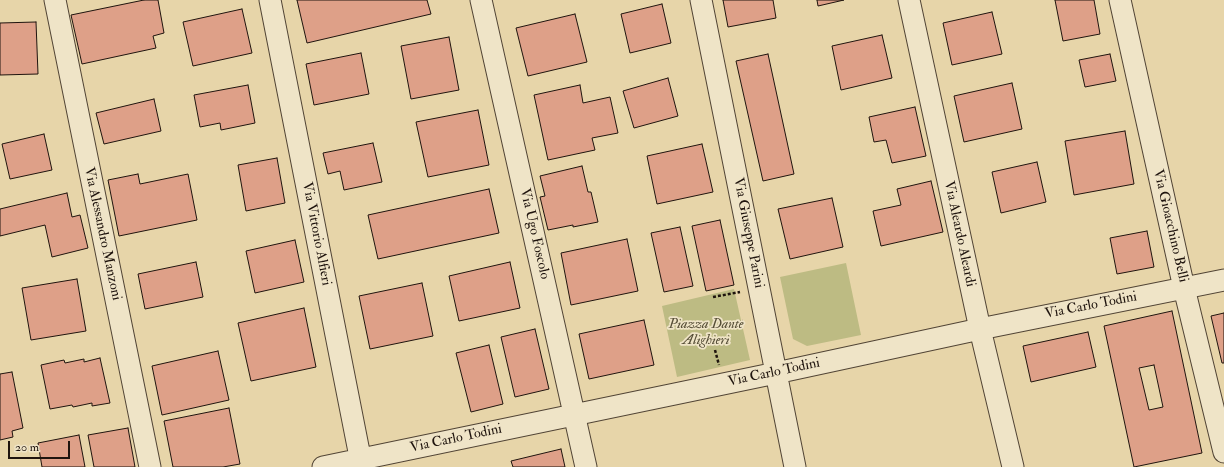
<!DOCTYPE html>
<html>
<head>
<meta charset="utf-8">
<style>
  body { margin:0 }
  #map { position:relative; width:1224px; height:467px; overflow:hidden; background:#e7d5a9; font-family:"IM FELL Double Pica",serif }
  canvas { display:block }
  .scale { position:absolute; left:8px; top:441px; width:62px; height:18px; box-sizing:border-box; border:2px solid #1f140e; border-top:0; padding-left:5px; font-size:12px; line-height:14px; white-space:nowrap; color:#1f140e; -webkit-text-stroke:3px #efe4c7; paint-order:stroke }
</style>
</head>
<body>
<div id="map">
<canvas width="1224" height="467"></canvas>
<div class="scale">20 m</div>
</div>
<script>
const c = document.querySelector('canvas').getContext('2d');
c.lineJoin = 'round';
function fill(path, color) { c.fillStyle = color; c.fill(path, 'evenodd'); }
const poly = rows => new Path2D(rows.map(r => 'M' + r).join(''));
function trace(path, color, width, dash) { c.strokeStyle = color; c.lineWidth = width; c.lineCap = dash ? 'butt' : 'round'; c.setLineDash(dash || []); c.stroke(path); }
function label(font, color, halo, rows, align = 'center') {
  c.font = font + ' "IM FELL Double Pica",serif'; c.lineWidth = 3.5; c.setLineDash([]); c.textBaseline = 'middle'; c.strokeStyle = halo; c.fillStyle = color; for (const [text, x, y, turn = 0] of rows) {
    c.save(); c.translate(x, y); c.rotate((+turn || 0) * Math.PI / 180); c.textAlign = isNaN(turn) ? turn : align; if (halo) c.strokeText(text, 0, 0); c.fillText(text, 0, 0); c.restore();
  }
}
fill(poly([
  [846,263,861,335,807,346,793,339,780,277],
  [734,289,750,360,677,377,662,306]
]), '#bdbb83');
const building = poly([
  [144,0,158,0,164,33,153,36,156,48,82,64,71,15,144,0],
  [297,0,427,0,431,14,307,43,297,0],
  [723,0,773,0,776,18,728,27,723,0],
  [817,0,844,0,818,6,817,0],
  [1055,0,1094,0,1100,34,1063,41,1055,0],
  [662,4,671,43,630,53,621,14,662,4],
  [242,9,252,53,193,66,183,22,242,9],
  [992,12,1002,54,952,65,943,23,992,12],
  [575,14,587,62,528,76,516,28,575,14],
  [36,22,38,74,0,75,0,23,36,22],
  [882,35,892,78,841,90,832,46,882,35],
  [449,37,459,90,411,99,401,46,449,37],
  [361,53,369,94,314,105,306,64,361,53],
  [768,54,794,174,763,181,736,61,768,54],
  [1110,54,1116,81,1085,87,1079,60,1110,54],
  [668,78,678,116,634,128,623,91,668,78],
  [1012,83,1022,129,964,142,954,96,1012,83],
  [248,85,255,123,221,130,220,123,200,127,194,95,248,85],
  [580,85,583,103,610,97,618,133,592,138,595,150,548,160,534,95,580,85],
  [154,99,161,131,104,144,96,113,154,99],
  [915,107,926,156,892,163,886,140,874,142,869,117,915,107],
  [478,110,489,165,428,177,416,122,478,110],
  [1125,131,1134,184,1074,195,1065,141,1125,131],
  [44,134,52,170,10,179,2,144,44,134],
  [373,143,382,182,344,190,340,171,328,174,323,153,373,143],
  [702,144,713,192,657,204,647,156,702,144],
  [277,158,285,203,246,211,238,165,277,158],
  [1037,162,1046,202,1001,213,992,172,1037,162],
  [582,166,588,192,591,192,598,222,573,227,573,225,548,230,540,197,545,196,540,176,582,166],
  [138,174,140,184,188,174,197,220,119,236,108,180,138,174],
  [931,181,943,232,881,246,873,211,901,205,897,189,931,181],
  [489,189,499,233,378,259,368,215,489,189],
  [67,193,72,217,80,215,88,248,52,257,45,225,0,236,0,209,67,193],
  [832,198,843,247,790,259,778,209,832,198],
  [720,220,734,285,706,291,692,226,720,220],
  [680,227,693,286,664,292,651,233,680,227],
  [1147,231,1154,267,1117,274,1110,238,1147,231],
  [627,239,638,291,571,305,561,253,627,239],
  [295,240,304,282,255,293,246,251,295,240],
  [196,262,203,297,145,309,138,274,196,262],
  [510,262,520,308,459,321,449,276,510,262],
  [77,279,86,331,31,340,22,288,77,279],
  [422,283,433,336,370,349,359,296,422,283],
  [304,308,316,367,251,381,238,323,304,308],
  [1172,311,1202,453,1134,467,1104,326,1172,311],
  [1154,365,1163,407,1149,410,1139,368,1154,365],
  [1224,313,1224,363,1222,363,1211,316,1224,313],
  [644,320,654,365,589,379,579,334,644,320],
  [535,329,549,389,515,397,501,337,535,329],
  [1088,332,1096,367,1031,382,1023,346,1088,332],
  [489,345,503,404,471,412,456,353,489,345],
  [218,351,229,400,162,415,152,366,218,351],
  [100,358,110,403,92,406,92,403,73,407,72,405,50,409,41,365,64,360,65,363,84,359,84,362,100,358],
  [12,372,23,428,12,431,13,437,0,440,0,374,12,372],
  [229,408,240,464,223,467,173,467,164,421,229,408],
  [128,428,135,467,94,467,88,435,128,428],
  [79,435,85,467,42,467,38,443,79,435],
  [561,449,565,467,513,467,511,461,561,449]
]);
fill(building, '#dea088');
trace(building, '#1f140e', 1);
const minor = poly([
  [55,0,150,467],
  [270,0,362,467],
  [481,0,586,467],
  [701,0,795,467],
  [909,0,980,329,1013,467],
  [1120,0,1184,288,1224,452],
  [323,467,776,373,980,329,1224,280]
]);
trace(minor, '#514435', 23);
trace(poly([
  [713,297,740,292],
  [733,324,743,321],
  [715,350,719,365]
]), '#1f140e', 2.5, [3, 2]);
trace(minor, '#efe4c7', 21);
label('14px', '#1f140e', '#efe4c7', [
  ["Via Gioacchino Belli",1170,226,77],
  ["Via Giuseppe Parini",748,233,79],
  ["Via Alessandro Manzoni",102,234,78],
  ["Via Vittorio Alfieri",316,234,79],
  ["Via Ugo Foscolo",534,234,77],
  ["Via Aleardo Aleardi",959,234,78],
  ["Via Carlo Todini",1091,306,-11],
  ["Via Carlo Todini",774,373,-12],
  ["Via Carlo Todini",456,439,-12]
]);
label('italic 14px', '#564e37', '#efe4c7', [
  ["Piazza Dante",706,325],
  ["Alighieri",706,341]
]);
</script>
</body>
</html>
